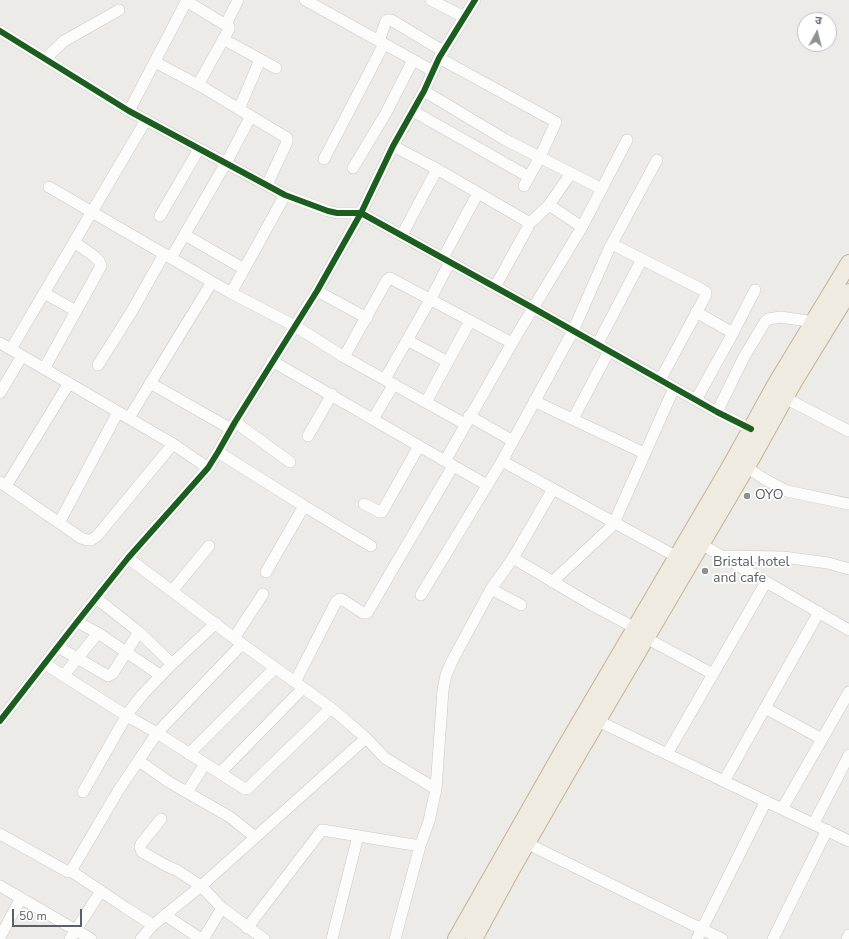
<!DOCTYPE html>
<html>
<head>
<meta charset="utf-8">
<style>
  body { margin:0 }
  #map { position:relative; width:849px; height:939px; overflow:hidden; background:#ecebe7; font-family:"Nunito Sans","Noto Sans Devanagari",sans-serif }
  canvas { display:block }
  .north { position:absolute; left:797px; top:12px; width:40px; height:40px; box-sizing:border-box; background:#fff; border:1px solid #bebfc1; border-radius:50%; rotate:7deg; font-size:11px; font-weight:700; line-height:16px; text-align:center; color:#5c6065 }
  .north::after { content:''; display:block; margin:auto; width:14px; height:18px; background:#8e9192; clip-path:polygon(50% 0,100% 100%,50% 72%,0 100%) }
  .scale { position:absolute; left:12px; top:909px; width:70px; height:18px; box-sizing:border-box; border:2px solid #5c6065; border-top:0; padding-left:5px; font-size:12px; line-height:14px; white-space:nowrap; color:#5c6065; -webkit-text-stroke:3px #fff; paint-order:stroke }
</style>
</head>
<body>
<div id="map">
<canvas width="849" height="939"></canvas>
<div class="north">उ</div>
<div class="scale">50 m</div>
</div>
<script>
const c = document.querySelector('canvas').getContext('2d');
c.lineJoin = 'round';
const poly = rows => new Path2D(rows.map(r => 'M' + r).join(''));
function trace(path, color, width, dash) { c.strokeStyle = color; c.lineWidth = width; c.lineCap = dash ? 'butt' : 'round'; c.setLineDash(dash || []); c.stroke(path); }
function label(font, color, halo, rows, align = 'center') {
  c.font = font + ' "Nunito Sans",sans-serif'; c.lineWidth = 3.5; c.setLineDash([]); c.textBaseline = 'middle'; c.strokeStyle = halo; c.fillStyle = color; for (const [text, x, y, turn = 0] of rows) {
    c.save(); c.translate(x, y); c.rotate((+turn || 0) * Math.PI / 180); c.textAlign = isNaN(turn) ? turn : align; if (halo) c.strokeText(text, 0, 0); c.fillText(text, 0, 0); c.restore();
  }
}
const minor = poly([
  [305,0,433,71],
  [431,0,464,17],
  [186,1,229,27],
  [0,31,129,111,285,195,328,211,337,213,361,213,533,308,717,412,751,429],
  [223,39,276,68],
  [379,41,386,21,388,20,391,20,443,51],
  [439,58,556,122,540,157,524,186],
  [45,59,64,41,119,10],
  [155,62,204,88,287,138,287,142,267,185],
  [198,85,229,29,229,27,227,22,238,0],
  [424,91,504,139,602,189],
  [239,109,260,60],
  [129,111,187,0],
  [413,111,529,177],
  [393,146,437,169,528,222,528,227,495,287],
  [324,159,384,44],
  [353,168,386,113,413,60],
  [49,187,231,293,295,326,344,357,465,424],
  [549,205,582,227],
  [160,216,199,149],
  [529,224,549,205,571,173],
  [185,235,244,269],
  [402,235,437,169],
  [612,244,703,290,706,292,706,295,660,380],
  [171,258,226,163,251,116],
  [443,258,478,193],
  [317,291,367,318],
  [44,293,76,311],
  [231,293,285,195],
  [696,312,733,333],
  [407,340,448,362],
  [0,343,173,444,208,468],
  [597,345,642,259],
  [11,349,146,120],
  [344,357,387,280,390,278,512,343],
  [272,361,445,461,487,485],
  [98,365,132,311,164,254],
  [44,369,101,266,99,261,94,256,74,242],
  [385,379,430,300,450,262],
  [150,383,231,429],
  [0,393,22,356],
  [785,398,849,431],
  [696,400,733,333,755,290],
  [534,401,644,453],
  [426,402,470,321],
  [717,412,744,357,765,322,768,319,781,317,814,322],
  [469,416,513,441],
  [129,418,212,282],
  [373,419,394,384],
  [573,419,609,351],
  [235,422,290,462],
  [308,436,332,394],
  [218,452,304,506,371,546],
  [445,461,512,343,582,227,627,140],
  [502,461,677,557],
  [746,467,766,480,787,491,849,504],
  [0,482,81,538,87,540,91,540,97,536,173,444],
  [6,486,69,383],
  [364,504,380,512,382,512,419,446],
  [59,523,118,412],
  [701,544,849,630],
  [723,556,783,557,828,563,849,569],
  [128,558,242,644,331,708,366,738,385,758,436,789],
  [513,558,594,606,635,628],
  [266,572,304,506],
  [552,582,609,529,614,523,674,388],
  [491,589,521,605],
  [172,591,209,546],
  [421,595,502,461,573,331,609,249,657,160],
  [96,598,139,632,172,664],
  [77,622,98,633,160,675],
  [234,638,263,594],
  [646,638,713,674],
  [58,647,108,676,113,673,139,632],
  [45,664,127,716,157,733,245,789,247,789,331,708],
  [64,675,98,633],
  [295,682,336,602,340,599,343,600,363,613,367,613,453,466],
  [765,708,822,739],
  [0,721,77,622,128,558,208,468,218,452,235,422,317,291,361,213,393,146,424,91,439,58,475,0],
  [598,721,849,841],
  [189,754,275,668],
  [667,754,766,582],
  [139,761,169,782,230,817,255,837],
  [220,773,303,688],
  [724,781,819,612],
  [83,792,128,713,143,694,172,664,216,623],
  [187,792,205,764],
  [782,809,849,692],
  [161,819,141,844,140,847,142,852,165,865,178,871,201,886,222,908,264,939],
  [814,823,849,755],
  [0,834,68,872,71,871,126,908,153,925],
  [522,841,722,939],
  [71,871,118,791,157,733,242,644],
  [0,886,91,939],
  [165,915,201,939],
  [247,928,322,830,420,846],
  [0,937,21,898],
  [70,939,101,891],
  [141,939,153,925,201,886,366,738],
  [203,939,222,908],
  [332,939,358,836],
  [395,939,420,846,429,821,436,789,443,690,446,675,452,661,491,589,513,558,553,489],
  [697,939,766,801],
  [773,939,827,830],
  [847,939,849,935]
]);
const highway = poly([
  [456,939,560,756,732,463,774,387,849,263],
  [474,939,512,869,581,749,753,456,795,380,849,292]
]);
trace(minor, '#c9c9c9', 12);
trace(highway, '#c4b393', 18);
trace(minor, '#fcfcfb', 11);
trace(highway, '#efebe1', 16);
trace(poly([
  [0,31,129,111,285,195,328,211,337,213,361,213,533,308,717,412,751,429],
  [0,721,77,622,128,558,208,468,218,452,235,422,317,291,361,213,393,146,424,91,439,58,475,0]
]), '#1b5e20', 6);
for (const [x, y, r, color] of [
  [747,496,4,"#8e9192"],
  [705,571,4,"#8e9192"]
]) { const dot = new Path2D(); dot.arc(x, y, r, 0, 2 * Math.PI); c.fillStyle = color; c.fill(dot); trace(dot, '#fff', 1.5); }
label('14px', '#5c6065', '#fff', [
  ["OYO",755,496],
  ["Bristal hotel",713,563],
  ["and cafe",713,579]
], 'left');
</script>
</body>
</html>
